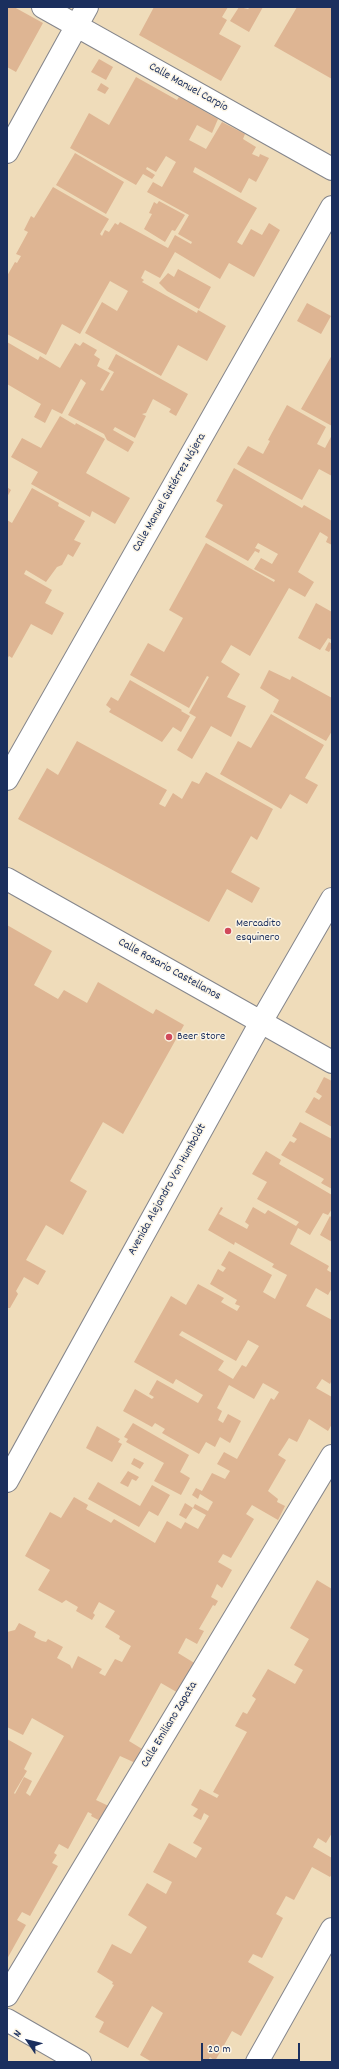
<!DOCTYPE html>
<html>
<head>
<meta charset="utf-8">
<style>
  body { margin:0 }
  #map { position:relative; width:339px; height:2069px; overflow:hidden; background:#efdcba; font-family:Dekko,sans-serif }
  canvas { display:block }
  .frame { position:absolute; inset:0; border:8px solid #1b2f5e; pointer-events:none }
  .north { position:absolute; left:8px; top:2021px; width:40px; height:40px; -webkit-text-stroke:3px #fcf5e5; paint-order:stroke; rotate:305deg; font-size:11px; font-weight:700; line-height:16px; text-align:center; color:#1b2f5e }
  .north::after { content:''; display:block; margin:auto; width:14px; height:18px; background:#1b2f5e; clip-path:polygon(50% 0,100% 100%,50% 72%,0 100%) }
  .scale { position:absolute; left:201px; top:2043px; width:99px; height:18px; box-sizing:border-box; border:2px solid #1b2f5e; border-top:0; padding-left:5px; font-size:12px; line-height:14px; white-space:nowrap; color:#1b2f5e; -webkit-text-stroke:3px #fcf5e5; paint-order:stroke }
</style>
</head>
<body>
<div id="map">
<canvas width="339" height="2069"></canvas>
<div class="frame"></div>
<div class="north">N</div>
<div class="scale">20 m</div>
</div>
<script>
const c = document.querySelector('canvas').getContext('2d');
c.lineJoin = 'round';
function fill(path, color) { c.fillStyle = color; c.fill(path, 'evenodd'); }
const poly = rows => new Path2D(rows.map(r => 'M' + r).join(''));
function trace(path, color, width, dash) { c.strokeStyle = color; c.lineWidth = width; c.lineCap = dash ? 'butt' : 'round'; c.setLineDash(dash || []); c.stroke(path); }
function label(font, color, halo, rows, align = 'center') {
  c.font = font + ' Dekko,sans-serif'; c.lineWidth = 3; c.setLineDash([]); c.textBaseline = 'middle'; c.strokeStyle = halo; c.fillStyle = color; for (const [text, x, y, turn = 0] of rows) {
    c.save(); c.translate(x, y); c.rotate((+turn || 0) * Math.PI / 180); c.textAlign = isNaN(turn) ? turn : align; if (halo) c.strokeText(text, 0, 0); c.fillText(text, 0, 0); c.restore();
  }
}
fill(poly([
  [7,7,14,7,43,23,16,72,7,67],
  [154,7,228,7,222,17,227,20,219,34,241,46,221,81,139,35],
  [239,7,248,9,250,7,263,7,249,32,230,21],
  [297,7,332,7,332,79,274,46],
  [99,59,113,67,106,80,91,72],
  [136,77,177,100,179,97,218,119,212,133,197,125,189,140,206,149,222,122,245,134,243,139,256,147,252,154,259,157,260,154,269,158,256,182,249,178,241,193,195,167,193,172,257,208,237,242,240,244,242,245,251,229,262,235,269,223,280,230,254,277,229,263,220,279,175,252,160,278,145,270,141,278,144,280,142,282,197,313,198,310,226,326,207,361,178,345,161,376,85,333,102,302,117,311,128,291,110,281,80,334,62,324,46,355,7,334,7,276,15,262,17,263,21,256,16,254,28,232,24,230,31,216,34,218,53,187,109,219,100,234,102,236,105,230,109,232,115,223,118,225,120,222,168,248,175,235,191,244,192,242,178,234,189,215,147,192,153,182,162,187,176,162,166,156,156,172,147,167,146,169,155,175,152,179,143,174,136,185,70,148,89,113,109,125],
  [101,83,109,88,105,94,97,90],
  [75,153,124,182,106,214,56,185],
  [159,201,185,215,175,231,172,230,165,242,144,229,152,214,149,213,154,202,157,204],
  [178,269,211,287,199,309,167,291,159,283,168,273,174,277],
  [307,303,331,316,321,334,297,321],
  [7,342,38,360,40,356,60,368,75,343,80,346,83,342,97,350,94,355,100,359,97,366,110,373,100,390,103,391,114,372,108,369,116,354,188,394,176,416,169,412,171,409,153,399,146,413,142,414,146,416,135,438,115,427,113,430,134,442,128,452,107,440,104,434,68,415,86,383,81,379,62,414,52,409,45,423,34,417,41,404,7,384],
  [332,355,332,426,301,409],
  [287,405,326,427,317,444,325,448,332,435,332,476,319,469,302,500,237,464,248,446,263,454,270,441,268,440],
  [60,416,75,425,76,423,105,439,86,473,130,498,115,524,92,511,90,517,31,484,38,472,11,457,22,438,41,448],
  [234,468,302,508,304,505,332,521,332,545,326,542,328,537,320,532,298,572,314,582,305,597,289,588,250,656,231,645,221,662,240,674,227,697,246,706,231,737,211,726,192,759,177,750,196,717,189,713,209,677,207,676,189,708,130,675,148,643,164,652,183,618,169,610,206,543,274,582,275,580,254,569,261,558,272,564,278,554,258,543,255,548,260,550,259,553,255,551,248,561,205,537,223,505,216,501],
  [7,487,11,490,7,497],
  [32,488,59,503,58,506,85,521,74,540,81,543,73,557,68,554,62,565,57,567,46,582,26,570,24,574,52,590,45,603,64,613,52,635,31,624,12,658,9,656,7,659,7,520,12,523],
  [316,603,332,612,332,640,328,638,320,650,298,638],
  [329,642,332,644,332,647,329,652,325,650],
  [269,670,290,680,292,676,332,698,332,731,326,741,273,712,279,700,260,688],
  [130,680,182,710,181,711,190,716,181,732,173,727,162,742,109,712,111,709,106,705,111,697,118,701],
  [271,714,324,745,305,778,318,785,307,804,290,794,281,809,220,774,238,741,251,748],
  [77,741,167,790,159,804,165,807,173,793,182,799,192,781,199,784,206,772,273,809,257,840,251,836,231,872,260,888,252,903,227,889,209,922,18,819,47,768,58,775],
  [7,925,52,951,34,985,58,999,64,990,87,1003,98,982,153,1014,156,1009,184,1025,123,1134,103,1122,70,1181,87,1191,63,1235,46,1225,26,1260,46,1271,38,1285,24,1277,16,1291,18,1294,10,1308,7,1308],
  [324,1077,332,1081,332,1127,305,1112,314,1097,319,1100,322,1096,316,1092],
  [300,1122,332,1139,332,1189,321,1183,324,1179,281,1155,290,1141,294,1143,297,1139,292,1136],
  [266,1151,281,1160,279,1164,332,1195,332,1209,328,1215,323,1213,310,1235,298,1228,290,1244,329,1266,327,1270,332,1273,332,1288,328,1295,316,1288,306,1306,332,1320,332,1380,330,1384,322,1379,316,1388,332,1397,332,1424,328,1431,309,1419,297,1442,289,1438,284,1446,278,1455,286,1460,268,1491,278,1499,277,1502,285,1506,278,1520,252,1505,246,1514,254,1519,231,1558,223,1554,218,1562,232,1570,222,1588,217,1584,211,1597,218,1601,215,1606,213,1605,199,1629,204,1631,197,1644,186,1638,178,1653,196,1664,180,1694,161,1683,129,1741,147,1752,140,1765,120,1756,96,1800,115,1809,102,1822,91,1816,92,1814,88,1812,68,1849,59,1844,54,1853,57,1855,52,1863,58,1866,30,1916,22,1912,17,1920,26,1925,7,1959,7,1739,32,1753,24,1769,27,1771,14,1793,15,1794,24,1777,32,1781,26,1793,30,1796,64,1736,32,1718,23,1735,7,1727,7,1632,15,1630,19,1623,36,1632,34,1637,42,1641,46,1642,48,1639,63,1647,57,1658,70,1665,72,1669,78,1656,102,1669,99,1673,105,1676,115,1659,122,1662,131,1646,119,1639,120,1636,105,1627,115,1611,99,1602,93,1613,95,1615,92,1620,76,1611,78,1607,66,1600,62,1603,38,1590,50,1570,25,1556,50,1512,61,1518,74,1497,88,1505,86,1509,108,1521,111,1523,114,1519,155,1543,167,1521,181,1529,185,1522,198,1529,206,1515,193,1508,195,1504,208,1511,213,1502,200,1494,198,1499,192,1495,196,1488,202,1491,212,1473,225,1479,230,1471,217,1464,224,1452,237,1459,271,1398,274,1400,279,1392,263,1383,254,1399,229,1385,217,1408,222,1411,218,1420,223,1423,228,1414,241,1421,230,1443,220,1437,215,1447,206,1442,199,1454,162,1433,165,1429,155,1423,152,1427,123,1411,135,1389,152,1399,154,1397,149,1394,157,1380,198,1403,203,1395,176,1379,173,1384,134,1362,171,1296,186,1305,198,1284,224,1298,221,1302,237,1311,240,1306,235,1304,237,1300,210,1284,218,1269,223,1272,226,1268,221,1265,229,1251,272,1275,263,1292,275,1299,287,1275,272,1267,274,1264,235,1242,234,1245,208,1230,221,1207,223,1208,219,1214,247,1229,249,1225,245,1222,253,1207,265,1214,268,1210,296,1226,299,1222,257,1199,267,1182,252,1174],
  [182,1331,236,1361,248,1340,259,1346,246,1367,242,1365,233,1379,218,1370,224,1361,179,1335],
  [330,1216,332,1218,332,1242,320,1235],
  [133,1423,189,1455,180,1472,190,1478,181,1495,154,1481,164,1463,126,1442,128,1439,124,1437],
  [97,1426,120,1439,118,1442,122,1444,112,1462,86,1448],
  [134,1458,144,1463,140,1469,131,1464],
  [128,1471,139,1477,136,1481,132,1479,128,1487,120,1483],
  [98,1482,140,1506,152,1485,170,1495,158,1516,149,1511,139,1527,88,1499],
  [185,1503,193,1508,186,1519,179,1515],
  [317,1580,332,1589,332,1833,326,1843,318,1838,313,1847,332,1858,332,1874,330,1877,312,1867,294,1900,286,1896,276,1914,283,1918,262,1958,253,1954,248,1962,274,1977,241,2036,232,2031,215,2061,210,2057,207,2062,152,2062,140,2055,163,2013,152,2006,128,2048,99,2032,104,2022,95,2017,114,1985,112,1984,113,1982,97,1972,112,1944,131,1954,147,1927,128,1915,147,1883,166,1894,172,1882,153,1872,169,1843,196,1858,202,1848,193,1843,209,1816,204,1813,201,1820,193,1816,198,1809,191,1805,200,1789,217,1798,219,1795,213,1792,247,1732,235,1726,243,1712,247,1714,256,1699,252,1696,268,1669,295,1684,303,1670,294,1665,309,1639,290,1628]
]), '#deb593');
const minor = poly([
  [43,7,332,169],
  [7,152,87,7],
  [7,779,332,207],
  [7,879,332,1062],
  [7,1481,261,1022,332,899],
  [7,1995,332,1456],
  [7,2020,80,2062],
  [257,2062,332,1929]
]);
trace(minor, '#85868c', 24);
trace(minor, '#fff', 22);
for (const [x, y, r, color] of [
  [228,931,4,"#d1495b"],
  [169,1037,4,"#d1495b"]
]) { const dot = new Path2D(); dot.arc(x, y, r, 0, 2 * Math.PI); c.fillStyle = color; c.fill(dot); trace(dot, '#fcf5e5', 1.5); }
label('12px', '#1b2f5e', '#fcf5e5', [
  ["Calle Manuel Carpio",188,88,29],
  ["Calle Manuel Gutiérrez Nájera",170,493,-60],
  ["Calle Rosario Castellanos",169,970,29],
  ["Avenida Alejandro Von Humboldt",168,1190,-61],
  ["Calle Emiliano Zapata",170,1725,-59]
]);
label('12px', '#1b2f5e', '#fcf5e5', [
  ["Mercadito",236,924],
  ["esquinero",236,938],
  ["Beer Store",177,1037]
], 'left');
</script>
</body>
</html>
